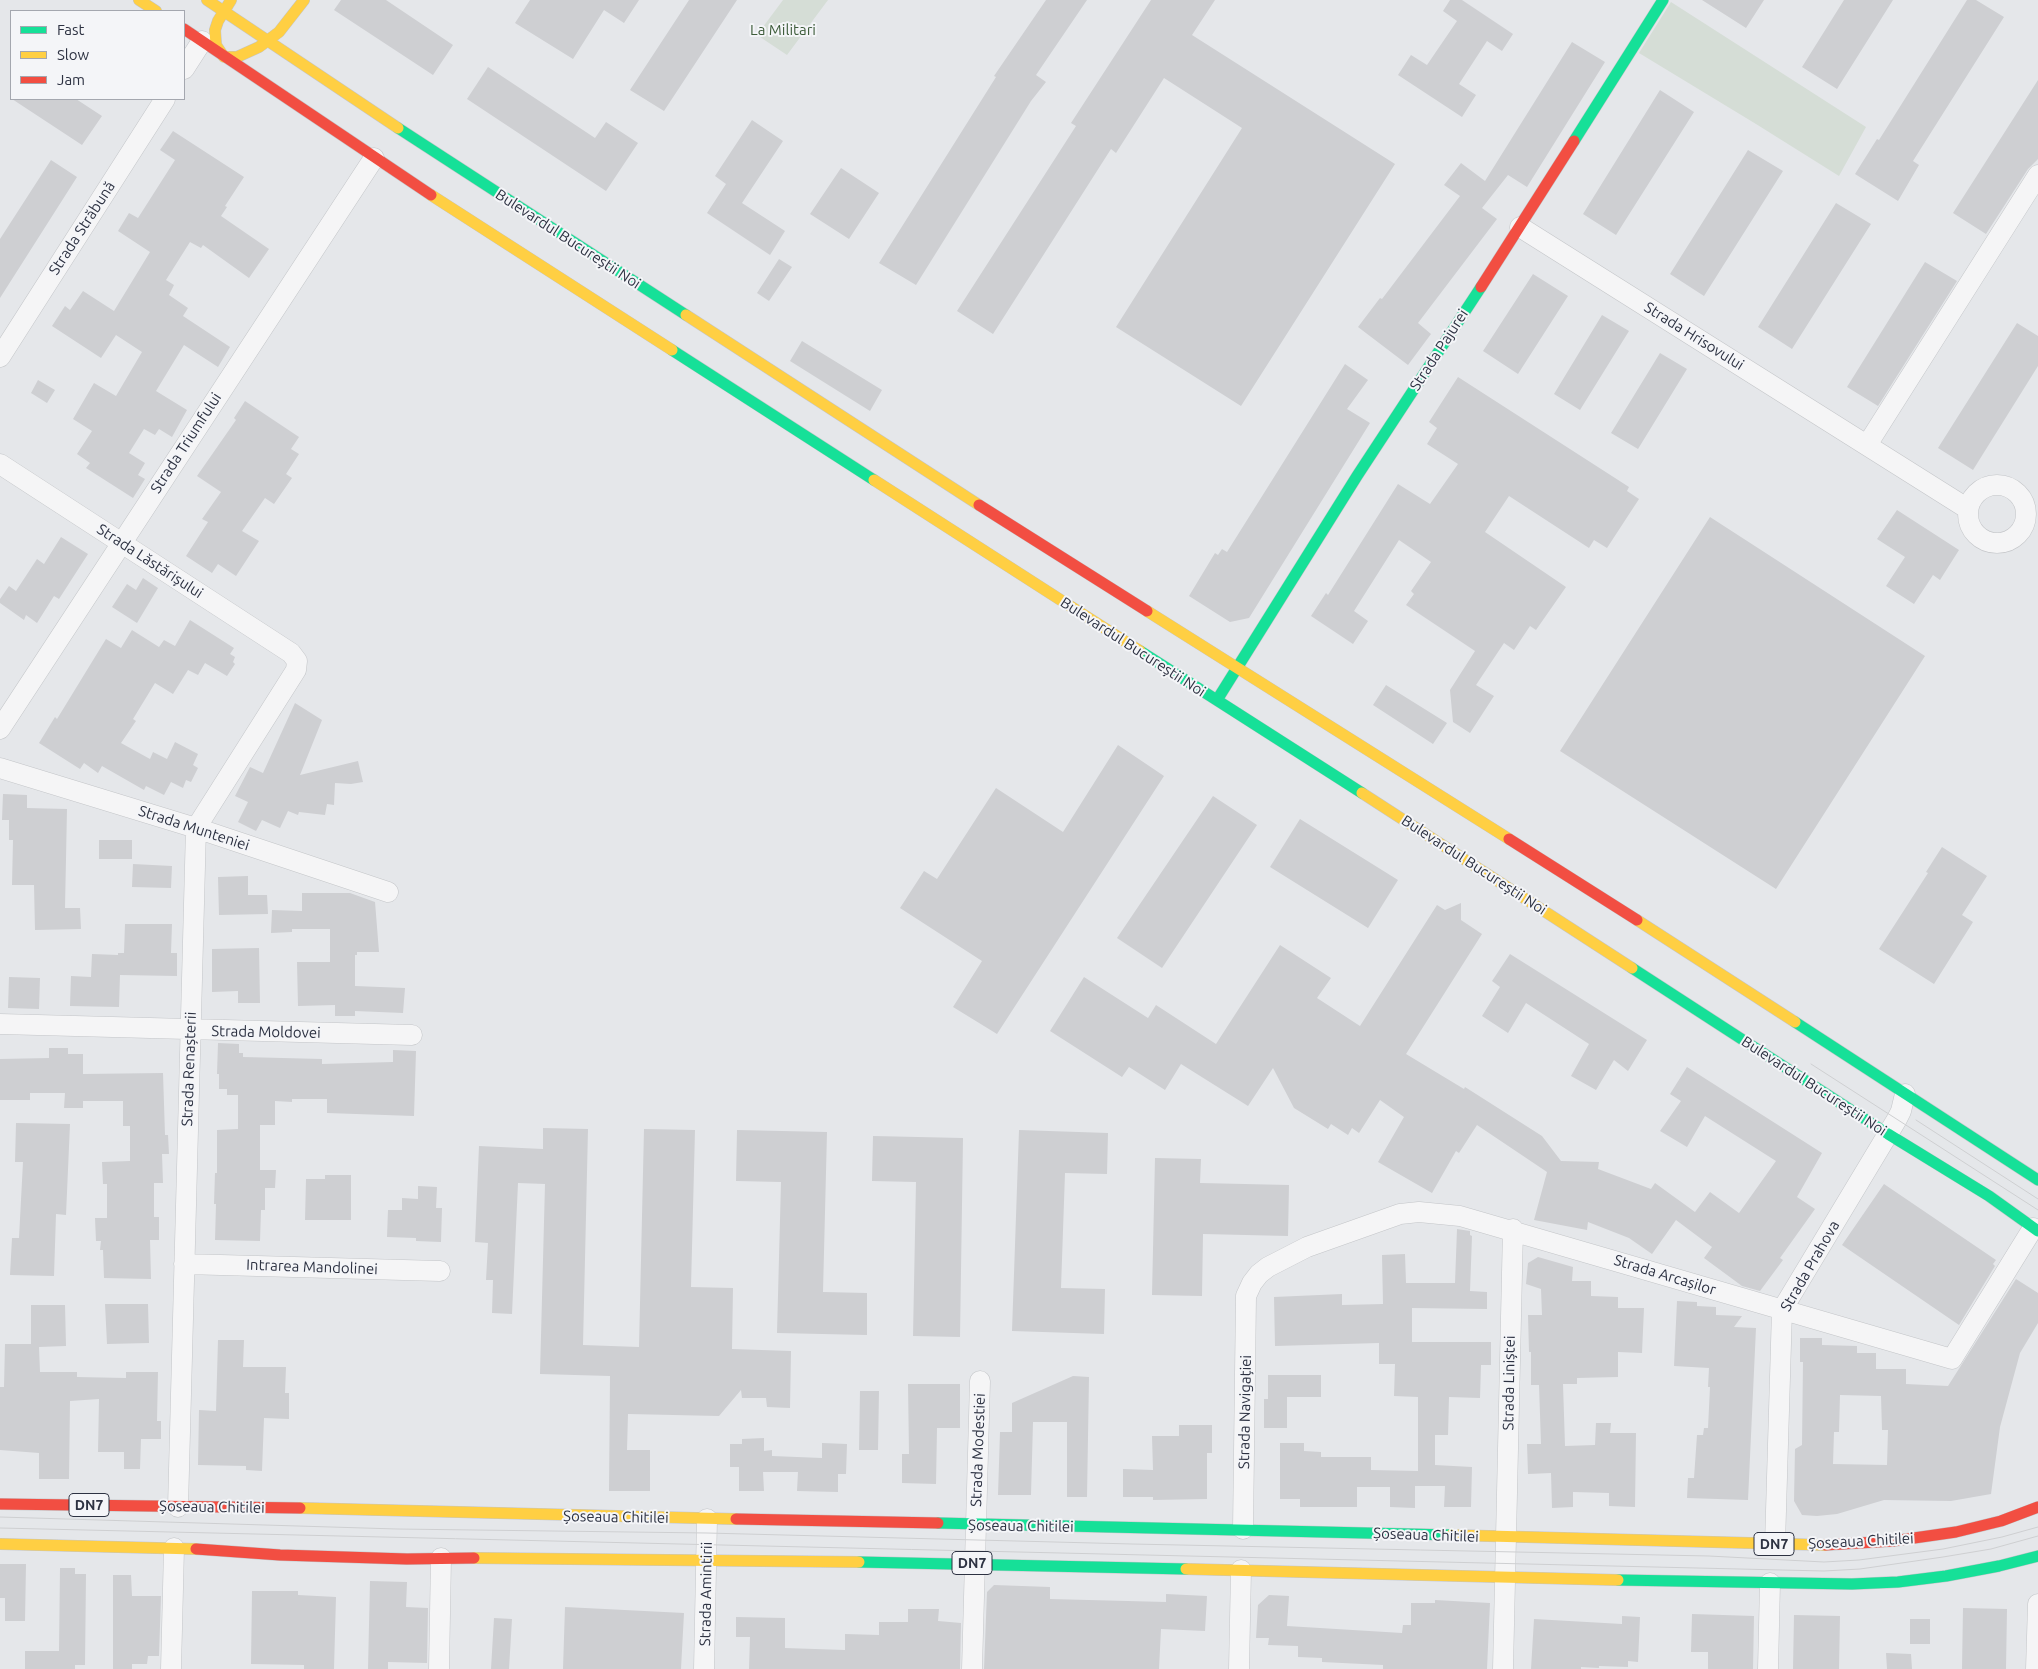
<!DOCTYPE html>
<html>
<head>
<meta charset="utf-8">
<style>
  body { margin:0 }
  #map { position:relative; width:2038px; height:1669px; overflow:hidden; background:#e5e7ea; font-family:Ubuntu,sans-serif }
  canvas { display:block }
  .legend { position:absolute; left:10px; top:10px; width:175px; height:90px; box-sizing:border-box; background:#f4f5f8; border:1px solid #a4a7af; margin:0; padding:6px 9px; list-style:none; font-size:15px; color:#2d3242 }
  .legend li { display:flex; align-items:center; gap:10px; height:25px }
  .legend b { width:25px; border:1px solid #a4a7af }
</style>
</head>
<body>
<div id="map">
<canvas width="2038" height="1669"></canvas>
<ul class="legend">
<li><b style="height:6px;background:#16e098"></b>Fast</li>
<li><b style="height:6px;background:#ffcf43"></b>Slow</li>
<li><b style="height:6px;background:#f24e42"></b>Jam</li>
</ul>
</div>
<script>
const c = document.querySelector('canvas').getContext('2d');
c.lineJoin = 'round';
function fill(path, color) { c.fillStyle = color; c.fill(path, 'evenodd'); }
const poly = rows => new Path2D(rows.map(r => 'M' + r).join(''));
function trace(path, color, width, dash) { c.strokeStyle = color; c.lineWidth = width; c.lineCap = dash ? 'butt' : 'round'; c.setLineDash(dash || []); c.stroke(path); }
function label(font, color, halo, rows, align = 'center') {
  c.font = font + ' Ubuntu,sans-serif'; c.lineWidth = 4; c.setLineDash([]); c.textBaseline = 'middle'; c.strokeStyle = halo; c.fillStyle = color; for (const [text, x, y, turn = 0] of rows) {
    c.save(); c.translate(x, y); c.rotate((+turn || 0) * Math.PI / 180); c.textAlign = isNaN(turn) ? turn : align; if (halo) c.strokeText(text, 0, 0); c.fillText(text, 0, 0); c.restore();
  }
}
fill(poly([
  [783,0,828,0,787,55,757,35],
  [1671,2,1866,127,1839,176,1756,124,1639,53]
]), '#d5ddd6');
fill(poly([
  [341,0,386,0,453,45,433,75,334,10],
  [530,0,639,0,624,23,604,10,573,59,515,23],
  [689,0,737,0,664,111,630,90],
  [1046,0,1087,0,1036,75,1046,82,1031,101,916,285,879,263,996,77,994,76],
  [1151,0,1215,0,1192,35,1395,164,1241,406,1116,327,1242,128,1164,78,1116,153,1111,149,993,334,957,311,1076,126,1071,123],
  [1450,0,1462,0,1513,34,1502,51,1487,41,1459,84,1476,95,1462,117,1398,75,1411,55,1427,65,1457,21,1443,11],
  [1702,0,1764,0,1746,28],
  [1844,0,1893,0,1837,89,1802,67],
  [1967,0,1976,0,2004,17,1913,161,1919,165,1898,201,1855,174,1877,139,1879,140],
  [1572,42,1605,62,1527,187,1508,175,1482,208,1497,219,1418,323,1431,334,1408,365,1358,327,1380,298,1382,299,1460,196,1444,185,1461,163,1485,181],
  [488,67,595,138,606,122,638,143,606,191,467,99],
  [2038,80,2038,159,2028,169,1986,234,1953,213],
  [1660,90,1694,112,1616,235,1583,214],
  [12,99,76,99,102,116,82,145],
  [752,120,783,141,742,203,785,231,770,255,707,213,726,184,715,176],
  [173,131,244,177,225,206,227,207,221,216,269,249,249,278,203,245,201,248,190,242,166,280,174,285,169,295,188,308,183,316,230,347,218,367,184,345,156,391,187,410,172,437,159,429,155,435,144,429,129,453,145,463,138,475,145,479,133,498,86,468,90,463,77,454,92,431,73,419,94,383,116,396,142,352,116,335,101,358,52,326,65,306,70,310,83,291,114,311,150,252,118,231,129,213,138,218,175,160,160,150],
  [1748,150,1783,171,1704,296,1670,274],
  [51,160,77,177,0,298,0,239],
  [841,168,879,193,849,239,810,214],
  [1836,203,1871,224,1792,349,1758,327],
  [779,259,792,267,769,301,757,293],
  [1925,262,1957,281,1878,406,1847,387],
  [1533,274,1568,296,1518,374,1483,351],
  [1602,315,1629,331,1580,410,1554,394],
  [2017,323,2038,336,2038,366,1973,470,1938,448],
  [802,341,882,390,870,411,790,361],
  [1660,353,1687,369,1638,449,1611,433],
  [1345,364,1368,380,1347,409,1370,423,1249,618,1230,622,1189,596,1215,553,1218,555,1222,549,1227,552],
  [1458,377,1629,487,1627,491,1639,499,1607,548,1594,540,1589,548,1509,496,1485,532,1566,587,1536,630,1530,626,1514,650,1504,643,1476,685,1494,696,1470,733,1453,722,1450,690,1475,651,1406,605,1414,594,1411,591,1431,562,1399,540,1354,611,1368,621,1353,644,1311,616,1326,593,1328,595,1398,484,1430,504,1458,464,1427,444,1437,428,1429,422],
  [38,380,55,390,47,403,31,393],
  [245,401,299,437,291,449,299,454,286,474,292,478,274,504,265,498,242,531,259,541,236,576,218,564,212,573,186,556,208,522,202,519,221,492,197,476,236,420,234,418],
  [1897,510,1959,550,1940,580,1933,575,1914,604,1886,586,1905,557,1877,539],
  [1710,517,1925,656,1776,889,1560,751],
  [61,537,88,554,59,599,54,596,37,623,26,615,24,620,0,603,0,599,9,586,16,591,37,559,44,564],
  [143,578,158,588,137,623,112,607,127,584,136,590],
  [190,620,234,648,230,654,235,657,233,662,235,664,227,676,205,663,198,675,188,670,173,694,155,683,133,719,136,721,121,743,150,759,153,752,167,759,175,742,198,754,193,765,198,768,191,782,186,780,183,788,171,782,164,795,146,786,144,790,102,766,98,773,84,763,80,769,39,743,55,717,57,719,106,639,121,648,132,630,159,647,164,640,175,646],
  [1386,685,1447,723,1433,744,1373,705],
  [295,703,322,720,300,775,358,761,363,782,351,784,335,783,334,805,327,804,325,815,299,812,298,815,288,811,280,828,262,820,256,831,238,822,248,802,235,796,250,767,263,773],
  [1118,745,1164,776,997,1034,953,1007,982,961,900,908,924,871,937,879,996,788,1063,832],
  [3,794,27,795,27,808,67,809,65,908,80,908,81,929,35,930,34,885,12,885,13,840,9,840,9,820,2,820],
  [1213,796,1257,825,1162,968,1117,938],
  [1300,819,1398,880,1368,928,1270,867],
  [99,840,132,840,132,859,99,859],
  [1942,847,1987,876,1962,915,1973,922,1934,984,1879,949,1928,873,1926,872],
  [133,864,172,866,171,888,132,887],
  [248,876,248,895,267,895,268,914,219,915,218,877],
  [302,893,350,893,375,902,379,952,357,952,357,955,355,955,355,986,405,988,403,1013,355,1011,355,1016,335,1016,335,1005,298,1006,297,962,330,962,330,929,292,929,292,932,271,933,272,910,302,911],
  [1461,903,1461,920,1482,934,1406,1054,1464,1089,1465,1087,1542,1136,1561,1161,1599,1162,1598,1169,1651,1189,1655,1183,1695,1212,1710,1192,1739,1213,1776,1161,1705,1116,1687,1147,1660,1131,1681,1101,1670,1094,1687,1067,1822,1153,1797,1197,1815,1209,1780,1258,1783,1260,1760,1291,1742,1286,1704,1258,1712,1247,1676,1220,1652,1254,1629,1238,1588,1222,1587,1230,1534,1220,1547,1172,1477,1125,1459,1153,1456,1151,1432,1193,1378,1162,1404,1117,1380,1100,1359,1133,1352,1128,1348,1135,1331,1124,1328,1129,1294,1108,1273,1068,1248,1106,1181,1064,1165,1090,1129,1067,1122,1077,1050,1031,1084,977,1148,1018,1156,1005,1216,1044,1280,945,1331,978,1317,998,1360,1026,1437,905,1445,910],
  [125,924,172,924,171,953,177,953,177,976,120,975,119,1007,70,1006,71,976,91,977,92,954,118,955,118,953,124,953],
  [259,948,260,1003,238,1003,238,991,212,992,212,949],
  [1510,954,1647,1040,1628,1071,1614,1060,1596,1090,1571,1076,1589,1044,1526,1003,1508,1033,1482,1016,1500,987,1492,981],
  [9,977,40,978,39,1009,8,1008],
  [218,1043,239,1044,239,1053,243,1053,243,1057,322,1059,322,1064,393,1062,393,1050,416,1051,414,1116,327,1113,327,1099,292,1099,292,1102,275,1101,275,1125,260,1125,260,1170,276,1170,275,1188,265,1188,265,1210,261,1210,260,1241,215,1240,216,1204,214,1204,215,1173,217,1173,217,1130,238,1129,238,1095,227,1095,227,1089,219,1089,219,1074,217,1074],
  [49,1048,68,1048,68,1054,83,1054,83,1074,163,1073,165,1135,168,1135,169,1154,162,1154,163,1183,154,1183,154,1217,159,1217,159,1240,150,1240,151,1279,104,1278,103,1250,100,1250,101,1241,96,1241,95,1218,107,1218,107,1184,103,1184,102,1162,130,1161,130,1126,123,1126,123,1101,83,1101,83,1108,64,1108,65,1093,30,1093,30,1100,0,1100,0,1059,49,1058],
  [16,1123,70,1124,66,1215,56,1214,54,1276,10,1275,12,1238,19,1238,23,1162,15,1162],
  [543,1128,588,1129,583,1345,639,1347,644,1129,695,1130,691,1287,733,1288,732,1349,791,1351,790,1408,767,1407,766,1398,742,1398,741,1390,719,1416,628,1414,627,1450,650,1450,650,1491,609,1491,610,1376,540,1374,545,1184,518,1183,512,1314,492,1313,493,1280,486,1280,488,1243,475,1242,479,1146,543,1149],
  [737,1130,827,1132,823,1292,867,1293,867,1335,777,1333,781,1182,736,1181],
  [1019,1130,1108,1133,1107,1174,1065,1173,1061,1288,1105,1289,1104,1334,1012,1331],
  [873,1136,963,1138,960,1337,913,1336,916,1182,872,1181],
  [1155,1158,1201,1159,1200,1183,1289,1185,1288,1236,1203,1234,1202,1296,1152,1295],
  [325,1175,351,1175,351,1220,305,1220,306,1179,325,1179],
  [1884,1184,1996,1260,1993,1264,1995,1266,1959,1325,1842,1245],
  [418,1186,437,1187,436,1208,442,1208,441,1242,416,1241,416,1238,387,1237,388,1210,402,1210,402,1198,418,1199],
  [1457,1229,1470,1231,1470,1235,1472,1236,1470,1291,1487,1292,1487,1309,1412,1308,1412,1342,1491,1342,1491,1365,1481,1365,1480,1398,1449,1397,1448,1435,1435,1435,1435,1465,1472,1467,1471,1507,1444,1507,1445,1486,1415,1486,1415,1508,1390,1507,1390,1487,1357,1487,1357,1507,1300,1507,1300,1499,1280,1499,1280,1443,1304,1443,1304,1451,1321,1452,1321,1457,1371,1457,1371,1470,1418,1471,1418,1397,1394,1396,1395,1364,1379,1364,1379,1343,1275,1346,1274,1297,1342,1294,1342,1305,1383,1304,1382,1255,1405,1254,1406,1283,1455,1283],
  [1538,1257,1573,1267,1572,1281,1591,1281,1591,1296,1618,1297,1618,1308,1644,1308,1642,1353,1618,1352,1618,1377,1577,1378,1577,1384,1563,1384,1565,1446,1595,1445,1596,1423,1611,1423,1610,1433,1636,1433,1635,1507,1609,1506,1609,1493,1573,1492,1573,1507,1552,1508,1551,1473,1528,1474,1527,1444,1541,1444,1539,1385,1531,1385,1531,1352,1529,1352,1528,1315,1542,1315,1541,1289,1526,1284,1528,1263],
  [2016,1279,2038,1293,2038,1323,2020,1353,2000,1427,1991,1494,1951,1501,1884,1500,1837,1514,1817,1516,1802,1515,1794,1501,1795,1449,1802,1445,1803,1362,1800,1362,1800,1338,1822,1338,1822,1345,1857,1346,1857,1353,1876,1353,1876,1369,1906,1369,1906,1384,1948,1386],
  [1840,1395,1881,1396,1882,1430,1888,1430,1887,1465,1833,1464,1834,1432,1839,1432],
  [1677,1301,1697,1302,1697,1306,1716,1307,1716,1315,1742,1316,1734,1327,1756,1328,1748,1500,1687,1498,1688,1478,1694,1478,1697,1435,1703,1435,1704,1428,1708,1428,1710,1387,1708,1387,1709,1368,1674,1366],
  [105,1304,148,1304,149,1343,107,1344],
  [31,1305,65,1305,66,1346,39,1347,40,1372,77,1372,77,1377,126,1378,126,1372,158,1372,157,1421,161,1421,161,1439,141,1439,140,1469,124,1469,124,1452,98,1452,99,1399,70,1401,69,1479,39,1479,39,1453,0,1450,0,1387,4,1387,5,1344,31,1344],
  [218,1340,244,1340,243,1367,286,1367,285,1393,289,1393,289,1419,264,1418,262,1471,246,1470,246,1466,198,1465,199,1410,216,1411],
  [1268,1375,1321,1375,1321,1397,1287,1397,1287,1428,1264,1428,1264,1399,1268,1399],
  [1073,1376,1089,1377,1087,1497,1067,1497,1067,1422,1033,1422,1031,1495,998,1495,1000,1432,1012,1432,1012,1403],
  [908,1384,960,1384,960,1428,937,1428,936,1484,902,1483,902,1454,909,1454],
  [860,1391,879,1391,878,1450,859,1450],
  [1179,1425,1212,1425,1212,1453,1207,1453,1207,1499,1153,1500,1153,1497,1123,1497,1123,1469,1153,1470,1152,1436,1179,1436],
  [764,1438,764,1451,772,1450,772,1456,822,1458,822,1443,847,1444,846,1474,838,1474,838,1492,797,1491,798,1472,763,1472,764,1491,739,1491,739,1467,730,1467,730,1444,742,1444,742,1439],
  [0,1564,26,1564,25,1621,5,1621,5,1598,0,1598],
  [60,1568,75,1568,75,1574,86,1574,85,1665,75,1665,75,1669,25,1669,25,1651,59,1651],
  [113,1575,131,1575,132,1596,161,1596,159,1656,148,1656,147,1664,132,1664,132,1669,113,1669],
  [370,1581,407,1582,406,1607,428,1608,427,1663,388,1662,388,1669,368,1669],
  [994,1585,1050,1587,1050,1599,1166,1602,1166,1594,1207,1596,1205,1631,1161,1629,1159,1669,984,1669,987,1592],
  [252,1591,298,1591,298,1595,336,1597,334,1669,304,1669,304,1665,251,1664],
  [1269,1595,1289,1596,1287,1626,1402,1633,1403,1625,1411,1625,1411,1603,1435,1603,1435,1600,1490,1603,1487,1669,1383,1669,1383,1665,1322,1662,1322,1658,1298,1657,1298,1646,1268,1645,1269,1638,1256,1638,1258,1605],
  [565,1607,684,1613,681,1669,563,1669],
  [1963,1608,2007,1609,2006,1669,1962,1669],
  [908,1609,939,1609,938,1621,961,1623,960,1669,749,1669,750,1637,736,1637,736,1617,785,1618,785,1648,845,1650,845,1634,879,1635,879,1622,908,1622],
  [1692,1614,1754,1616,1753,1669,1708,1669,1708,1652,1691,1652],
  [1794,1615,1840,1616,1839,1669,1793,1669],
  [1622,1616,1640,1617,1638,1662,1628,1661,1628,1667,1599,1666,1599,1668,1581,1667,1581,1669,1531,1669,1534,1619,1622,1624],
  [494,1618,512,1619,509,1669,491,1669],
  [1910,1619,1930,1619,1930,1644,1910,1644],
  [1886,1653,1911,1654,1912,1669,1887,1669]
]), '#cecfd2');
const street = poly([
  [184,69,202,41],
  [1520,227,1968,509],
  [0,357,165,99],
  [1867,445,2038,175],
  [0,464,291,653,297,661,296,670,196,828,178,1507],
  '1968 514a29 29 0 1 1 58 0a29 29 0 1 1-58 0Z',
  [0,729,374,158],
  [0,768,196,828,388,892],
  [0,1024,412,1035],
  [184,1264,440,1271],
  [1243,1529,1246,1296,1252,1283,1259,1274,1268,1267,1307,1247,1400,1214,1419,1212,1460,1216,1952,1359,2033,1228],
  [1775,1544,1782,1310,1897,1119,1901,1111,1905,1094],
  [171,1669,174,1548],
  [439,1669,441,1558],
  [704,1669,707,1519],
  [972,1669,980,1381],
  [1239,1669,1241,1570],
  [1503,1669,1513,1229],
  [1768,1669,1770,1583],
  [2036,1669,2038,1604]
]);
const fast = poly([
  [398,128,686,315],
  [1574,141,1663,0],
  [672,350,874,480],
  [1140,651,1362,793],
  [1217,700,1357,476,1481,287],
  [1632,968,1888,1134,1989,1196,2038,1231],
  [1795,1022,2038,1180],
  [938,1523,1451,1535],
  [859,1562,1186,1569],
  [1618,1580,1852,1584,1898,1582,1946,1576,1999,1566,2038,1556]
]);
const slow = poly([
  [139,0,156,11],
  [207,0,398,128],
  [231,0,218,21,215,30,216,45,224,57,237,57,259,47,279,32,304,0],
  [431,195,672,350],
  [686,315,979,505],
  [874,480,1140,651],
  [1147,611,1509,839],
  [1362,793,1632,968],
  [1637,920,1795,1022],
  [300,1508,736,1519],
  [1451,1535,1825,1545],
  [0,1544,196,1549],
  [474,1558,859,1562],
  [1186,1569,1618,1580]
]);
const jam = poly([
  [184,29,431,195],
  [1481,287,1574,141],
  [979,505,1147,611],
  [1509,839,1637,920],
  [0,1504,300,1508],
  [736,1519,938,1523],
  [1825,1545,1893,1541,1956,1532,2001,1521,2038,1507],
  [196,1549,280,1555,407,1559,474,1558]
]);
trace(street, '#c3c5c8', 21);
trace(fast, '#c3c5c8', 12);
trace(slow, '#c3c5c8', 12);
trace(jam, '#c3c5c8', 12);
trace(street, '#f5f5f6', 20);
trace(fast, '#16e098', 11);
trace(slow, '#ffcf43', 11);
trace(jam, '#f24e42', 11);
trace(poly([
  [1811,1064,2038,1210],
  [1916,1120,2038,1199],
  [0,1517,397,1529,707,1533,1132,1544,1709,1556,1824,1562,1859,1560,1943,1549,2002,1537,2038,1527],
  [0,1528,1824,1571,1860,1569,1943,1557,1991,1549,2038,1536]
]), '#cecfd1', 1);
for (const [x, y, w] of [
  [89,1505,40],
  [1774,1544,40],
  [972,1563,40]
]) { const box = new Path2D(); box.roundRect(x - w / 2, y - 11.5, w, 23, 4); c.fillStyle = '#f4f5f8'; c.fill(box); trace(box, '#2d3242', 1); }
label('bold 14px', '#2d3242', null, [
  ["DN7",89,1505],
  ["DN7",1774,1544],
  ["DN7",972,1563]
]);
label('15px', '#3e5d3b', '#f4f5f8', [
  ["La Militari",783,30]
]);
label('15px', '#2d3242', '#f4f5f8', [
  ["Strada Străbună",82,228,-57],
  ["Bulevardul Bucureștii Noi",568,239,33],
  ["Strada Hrisovului",1694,336,32],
  ["Strada Pajurei",1439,350,-57],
  ["Strada Triumfului",186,443,-57],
  ["Strada Lăstărișului",150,561,33],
  ["Bulevardul Bucureștii Noi",1133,647,33],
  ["Strada Munteniei",194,828,18],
  ["Bulevardul Bucureștii Noi",1474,865,33],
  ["Strada Moldovei",266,1032,1],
  ["Strada Renașterii",189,1069,-88],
  ["Bulevardul Bucureștii Noi",1814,1086,33],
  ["Strada Prahova",1810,1266,-60],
  ["Intrarea Mandolinei",312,1267,2],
  ["Strada Arcașilor",1665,1275,17],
  ["Strada Liniștei",1509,1383,-89],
  ["Strada Navigației",1245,1412,-89],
  ["Strada Modestiei",978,1450,-88],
  ["Șoseaua Chitilei",212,1507,1],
  ["Șoseaua Chitilei",616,1517,1],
  ["Șoseaua Chitilei",1021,1526,1],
  ["Șoseaua Chitilei",1426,1535,2],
  ["Șoseaua Chitilei",1861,1541,-3],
  ["Strada Amintirii",706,1594,-89]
]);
</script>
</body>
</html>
